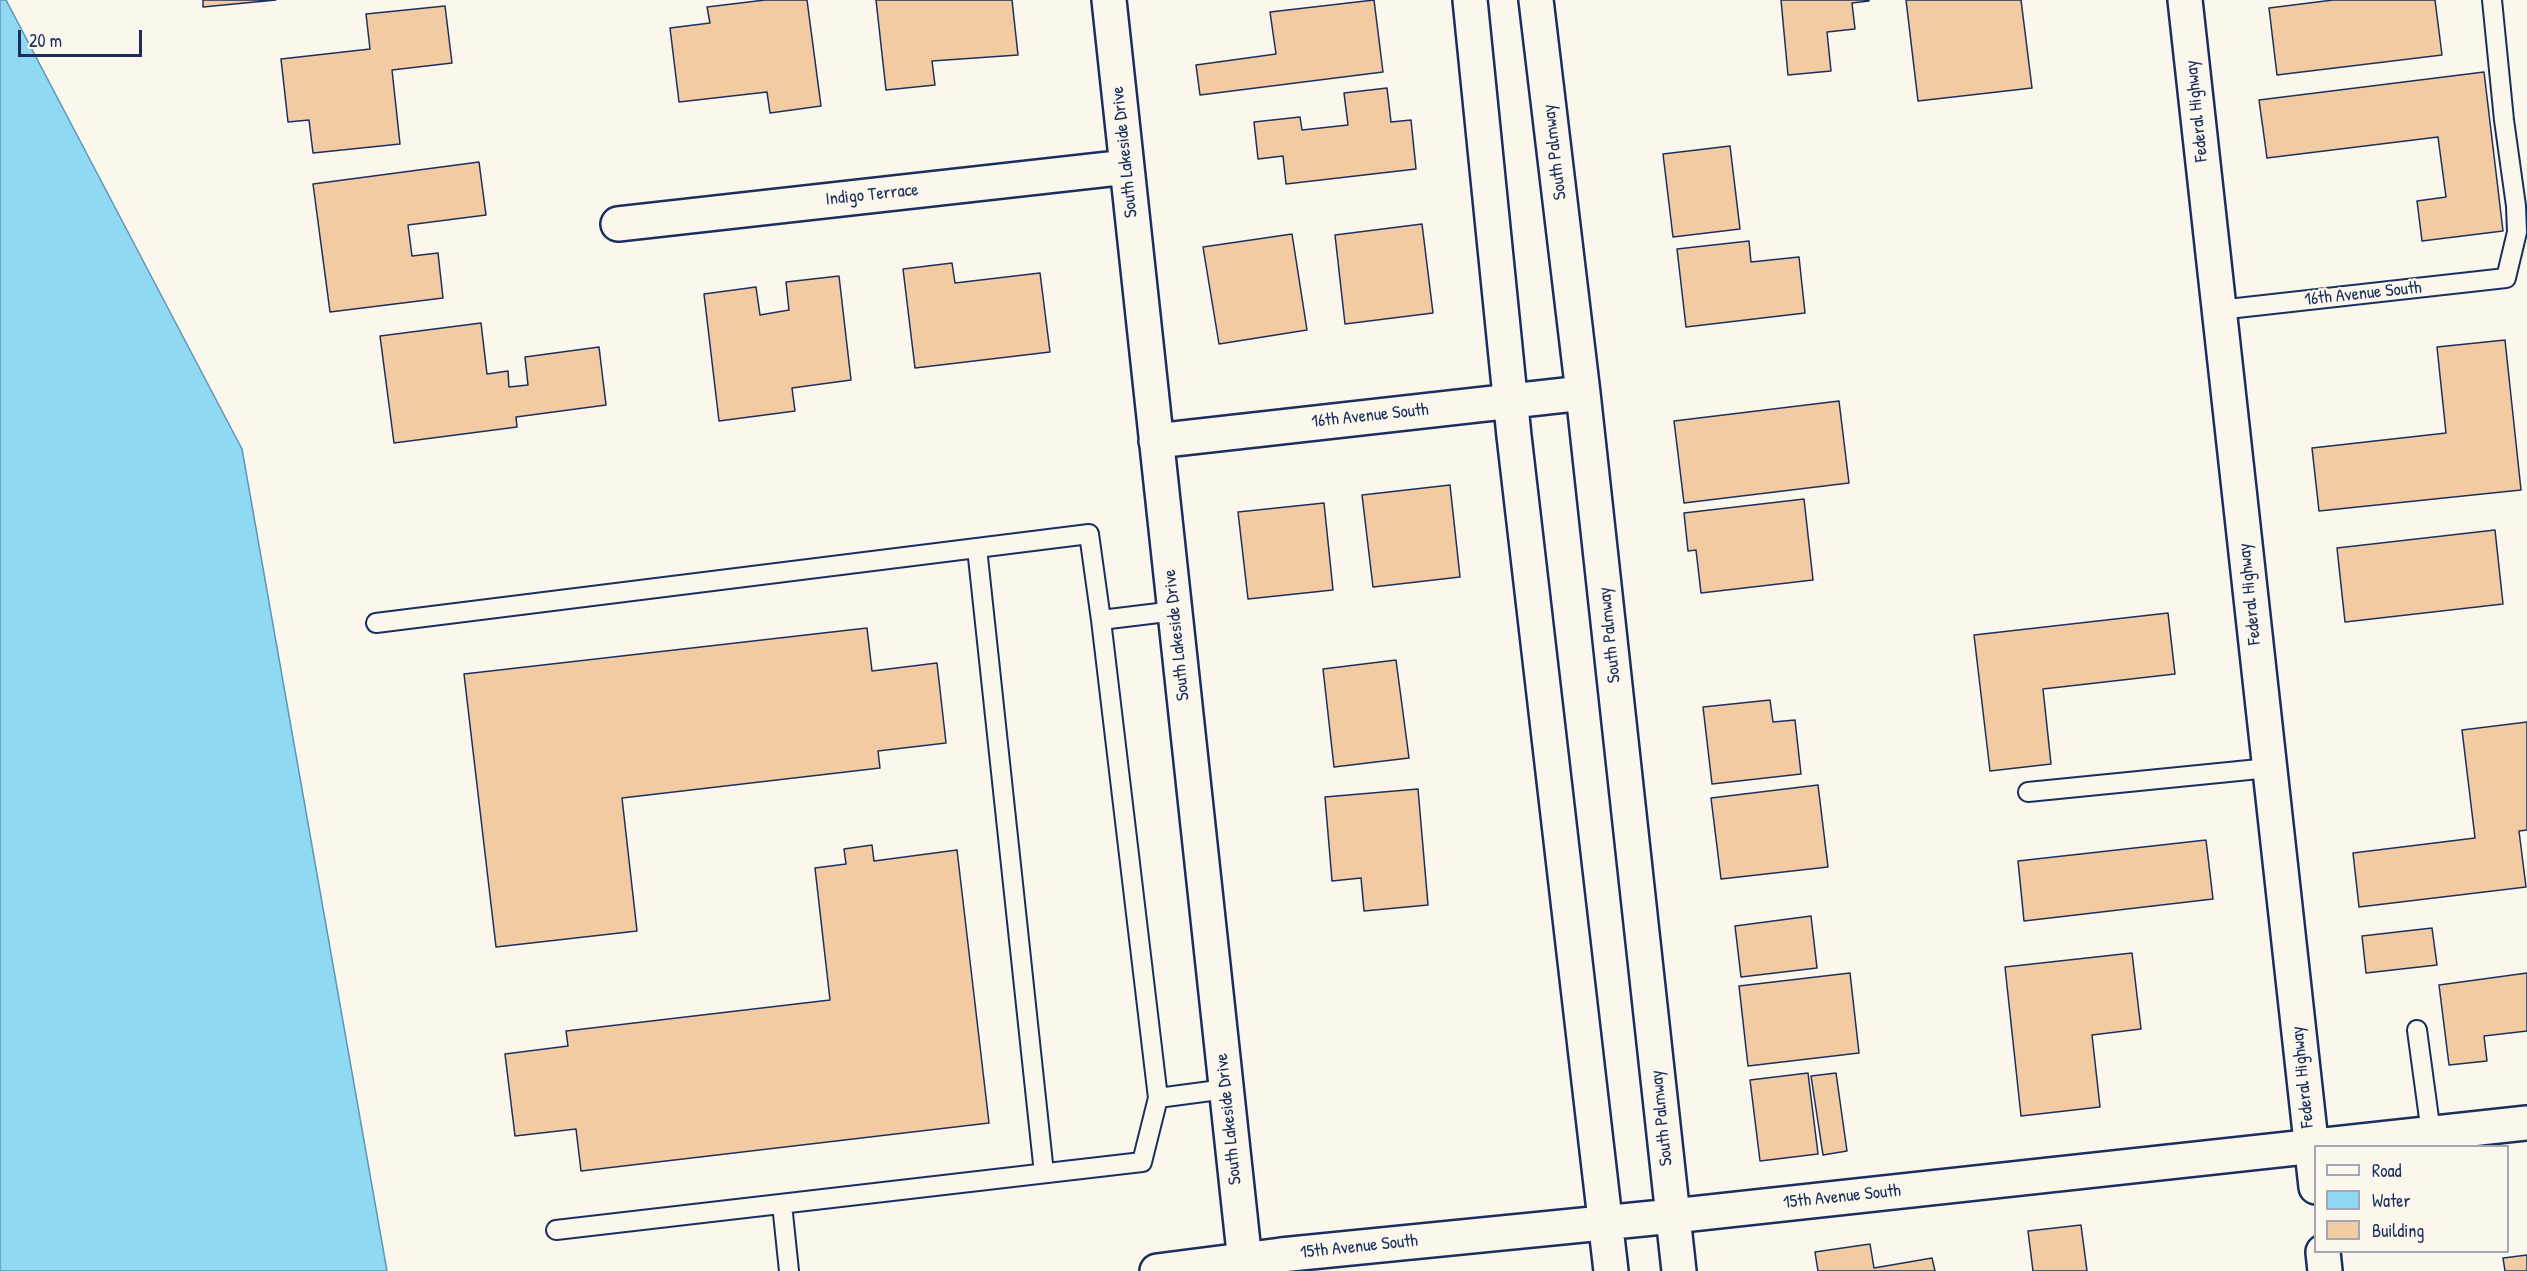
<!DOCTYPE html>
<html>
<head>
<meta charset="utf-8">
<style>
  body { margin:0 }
  #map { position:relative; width:2527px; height:1271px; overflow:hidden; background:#fbf7ec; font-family:"Patrick Hand",sans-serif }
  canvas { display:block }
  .legend { position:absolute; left:2314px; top:1145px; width:195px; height:108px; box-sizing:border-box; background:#fbf7ec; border:2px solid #a1a7b3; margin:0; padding:8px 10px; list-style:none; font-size:18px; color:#1b2f5e }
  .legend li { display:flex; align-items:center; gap:12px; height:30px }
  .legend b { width:30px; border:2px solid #a1a7b3 }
  .scale { position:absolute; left:18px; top:30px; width:124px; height:27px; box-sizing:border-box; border:3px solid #1b2f5e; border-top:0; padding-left:8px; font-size:18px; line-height:21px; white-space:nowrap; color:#1b2f5e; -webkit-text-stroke:4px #fbf7ec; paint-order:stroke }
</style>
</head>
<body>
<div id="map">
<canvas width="2527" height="1271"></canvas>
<ul class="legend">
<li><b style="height:8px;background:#fbf7ec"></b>Road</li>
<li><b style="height:16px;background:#90d9f2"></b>Water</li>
<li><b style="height:16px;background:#f3cba3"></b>Building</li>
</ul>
<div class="scale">20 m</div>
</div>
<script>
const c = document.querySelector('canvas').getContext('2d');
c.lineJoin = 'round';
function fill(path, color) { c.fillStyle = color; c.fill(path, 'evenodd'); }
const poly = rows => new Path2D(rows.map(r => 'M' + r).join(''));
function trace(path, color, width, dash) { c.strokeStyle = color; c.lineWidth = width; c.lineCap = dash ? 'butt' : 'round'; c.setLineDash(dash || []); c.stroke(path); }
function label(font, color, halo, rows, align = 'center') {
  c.font = font + ' "Patrick Hand",sans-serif'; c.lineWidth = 5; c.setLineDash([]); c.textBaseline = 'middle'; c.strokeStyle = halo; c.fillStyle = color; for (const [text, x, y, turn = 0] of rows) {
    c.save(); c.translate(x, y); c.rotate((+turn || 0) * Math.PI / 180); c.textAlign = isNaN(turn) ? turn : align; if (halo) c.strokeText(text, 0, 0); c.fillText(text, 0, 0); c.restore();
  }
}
const water = poly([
  [0,0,6,0,242,449,387,1271,0,1271,0,0]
]);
fill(water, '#90d9f2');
trace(water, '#6195b7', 1.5);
const building = poly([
  [203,0,276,0,203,7,203,0],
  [765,0,807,0,821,106,770,113,767,92,679,102,670,28,710,23,707,7,765,0],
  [876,0,1012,0,1018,55,932,61,935,85,886,90,876,0],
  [1374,0,1383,72,1200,95,1196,65,1276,54,1270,12,1374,0],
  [1781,0,1869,0,1869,1,1852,3,1855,29,1827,32,1831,71,1788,75,1781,0],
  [1906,0,2021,0,2032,88,1918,101,1906,0],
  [2333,0,2435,0,2442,55,2277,75,2269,8,2333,0],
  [445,6,452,63,392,70,400,144,313,153,309,120,288,122,281,59,370,49,366,14,445,6],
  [2484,72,2503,231,2422,241,2417,201,2446,197,2438,137,2267,158,2259,100,2484,72],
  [1387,88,1391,122,1411,120,1416,169,1286,184,1283,156,1258,159,1254,122,1300,117,1302,130,1348,125,1344,93,1387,88],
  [1730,146,1740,229,1673,237,1663,154,1730,146],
  [479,162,486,215,408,225,412,256,438,253,443,298,330,312,313,184,479,162],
  [1422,224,1433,313,1345,324,1335,235,1422,224],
  [1292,234,1307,330,1219,344,1203,247,1292,234],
  [1749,241,1751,262,1799,257,1805,313,1686,327,1677,249,1749,241],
  [952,263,955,283,1040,273,1050,352,915,368,903,269,952,263],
  [839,276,851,380,792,388,795,411,719,421,704,294,756,287,760,315,789,310,786,282,839,276],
  [481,323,487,374,508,371,509,387,528,385,525,357,599,347,606,405,516,417,517,427,394,443,380,336,481,323],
  [2505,340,2521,490,2319,511,2312,448,2446,433,2437,347,2505,340],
  [1839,401,1849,483,1684,503,1674,421,1839,401],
  [1450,485,1460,577,1373,587,1362,495,1450,485],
  [1804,499,1813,580,1701,593,1696,550,1688,551,1684,513,1804,499],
  [1324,503,1333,590,1248,599,1238,512,1324,503],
  [2495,530,2503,604,2345,622,2337,548,2495,530],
  [2168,613,2175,674,2043,689,2051,764,1990,771,1974,635,2168,613],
  [867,628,872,671,937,663,946,743,878,751,880,768,622,798,637,931,496,947,464,674,867,628],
  [1396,660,1409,758,1334,767,1323,669,1396,660],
  [1770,700,1773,722,1795,720,1801,774,1712,784,1703,707,1770,700],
  [2527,722,2527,830,2519,831,2526,887,2359,907,2353,853,2475,838,2462,730,2527,722],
  [1818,785,1828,867,1721,879,1711,798,1818,785],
  [1418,789,1428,905,1364,911,1361,878,1332,881,1325,797,1418,789],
  [2206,840,2213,899,2024,921,2018,861,2206,840],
  [872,845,874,861,957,850,989,1123,581,1171,576,1129,515,1136,505,1054,568,1046,566,1031,830,1000,815,868,846,864,844,849,872,845],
  [1811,916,1817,968,1741,977,1735,926,1811,916],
  [2432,928,2437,965,2366,973,2362,936,2432,928],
  [2132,953,2141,1029,2092,1035,2100,1107,2021,1116,2005,967,2132,953],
  [1850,973,1859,1053,1748,1066,1739,986,1850,973],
  [2527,973,2527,1031,2484,1036,2487,1061,2449,1065,2439,985,2527,973],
  [1808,1073,1818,1154,1760,1161,1750,1080,1808,1073],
  [1836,1073,1847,1151,1823,1155,1811,1076,1836,1073],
  [2081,1225,2087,1271,2033,1271,2028,1231,2081,1225],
  [1870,1244,1874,1268,1932,1258,1935,1271,1818,1271,1815,1252,1870,1244],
  [2527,1255,2527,1271,2505,1271,2503,1258,2527,1255]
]);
fill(building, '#f3cba3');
trace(building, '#1b2f5e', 1.5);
const lane = poly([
  [2219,310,2506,278,2517,232,2516,206,2504,120,2492,0],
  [977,548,1044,1173],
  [1101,620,1158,1098,1226,1089],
  [376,623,1089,534,1101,620,1175,611],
  [2028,792,2269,768],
  [2417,1030,2431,1133],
  [782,1204,789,1271],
  [556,1230,1142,1162,1158,1098]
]);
const street = poly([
  [1109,0,1246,1271],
  [1470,0,1514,436,1611,1271],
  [1536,0,1583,393,1679,1271],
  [618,224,1127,167],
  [1156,441,1583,393],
  [1157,1271,1281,1255,1673,1216,2527,1123]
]);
const secondary = poly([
  [2185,0,2316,1187],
  [2323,1252,2325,1271]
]);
trace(lane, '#1b2f5e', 22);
trace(street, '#1b2f5e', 38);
trace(secondary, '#1b2f5e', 38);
trace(lane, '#fbf7ec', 18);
trace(street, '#fbf7ec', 33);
trace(secondary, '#fbf7ec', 33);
label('18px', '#1b2f5e', '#fbf7ec', [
  ["Federal Highway",2197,111,-96],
  ["South Lakeside Drive",1125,152,-96],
  ["South Palmway",1555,152,-97],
  ["Indigo Terrace",872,195,-6],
  ["16th Avenue South",2363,294,-6],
  ["16th Avenue South",1370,416,-6],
  ["Federal Highway",2250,594,-96],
  ["South Lakeside Drive",1177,635,-96],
  ["South Palmway",1610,635,-96],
  ["Federal Highway",2303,1077,-96],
  ["South Palmway",1662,1118,-96],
  ["South Lakeside Drive",1229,1119,-96],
  ["15th Avenue South",1842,1197,-6],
  ["15th Avenue South",1359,1247,-6]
]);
</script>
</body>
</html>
